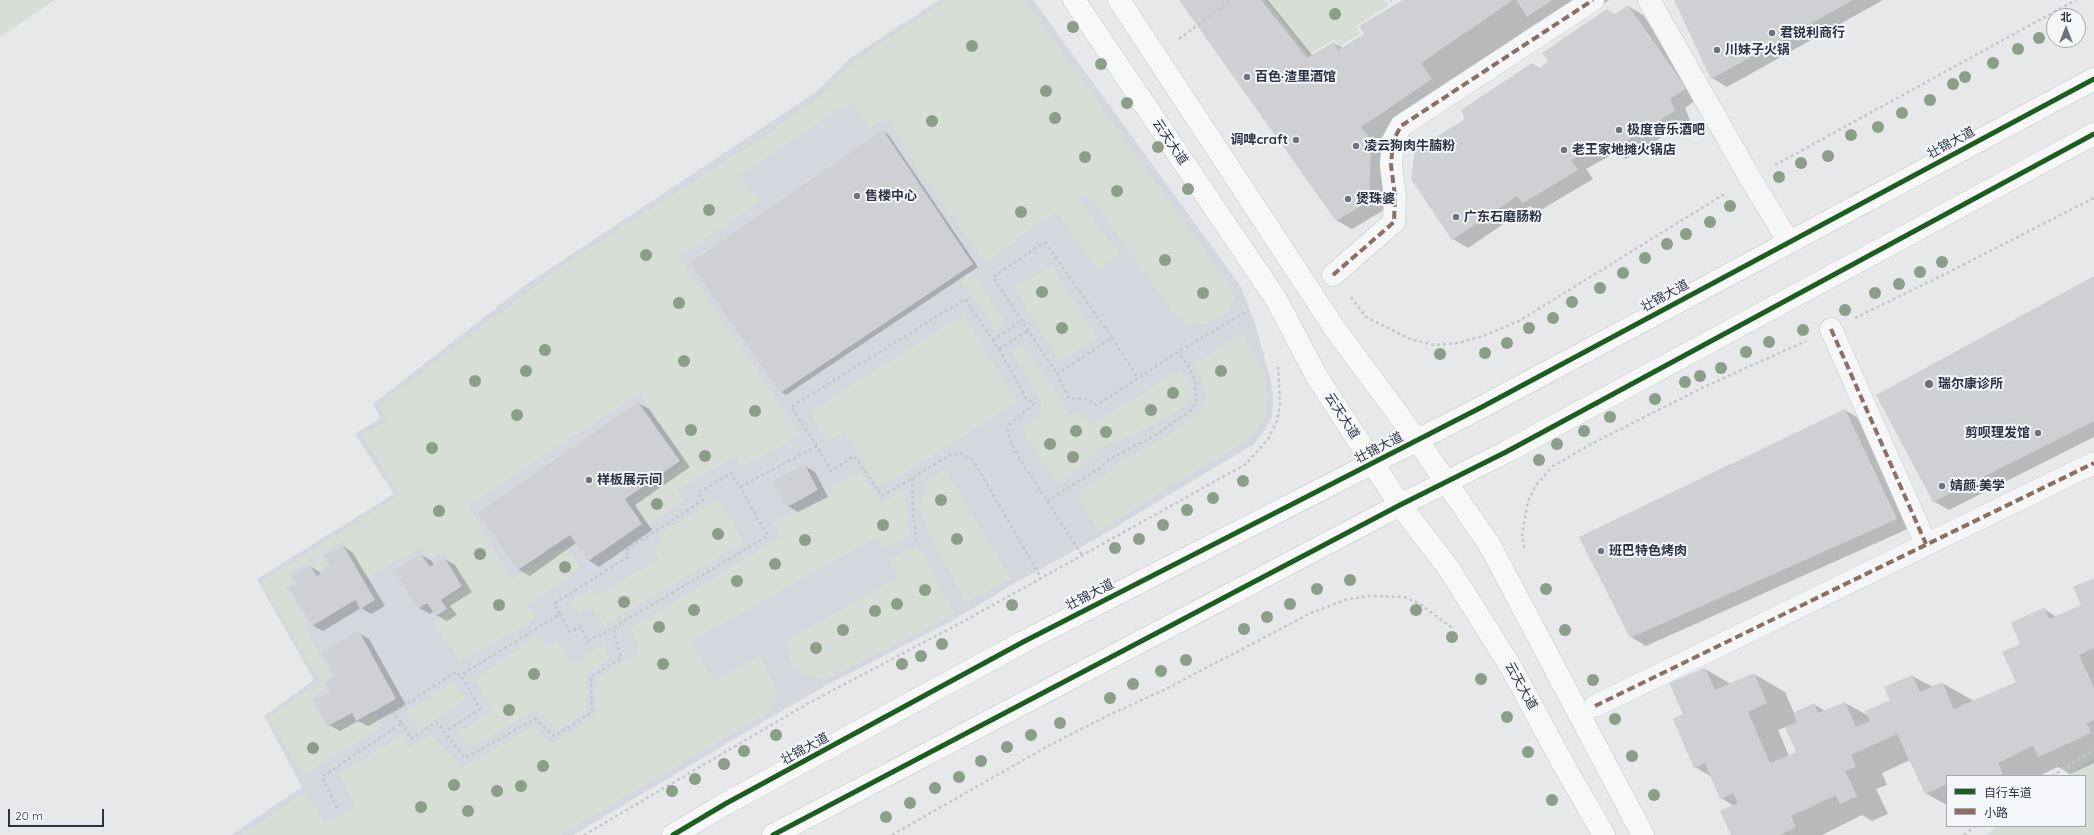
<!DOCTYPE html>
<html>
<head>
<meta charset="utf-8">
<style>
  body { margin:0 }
  #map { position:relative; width:2094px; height:835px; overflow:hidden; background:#e6e8ea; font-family:Quicksand,"Noto Sans SC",sans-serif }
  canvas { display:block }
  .legend { position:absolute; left:1946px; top:775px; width:140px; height:52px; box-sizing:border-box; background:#f4f6f9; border:1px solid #a4a8b1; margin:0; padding:5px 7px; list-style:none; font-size:12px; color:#2b3445 }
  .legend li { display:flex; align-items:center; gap:8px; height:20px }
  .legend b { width:20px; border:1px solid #a4a8b1 }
  .north { position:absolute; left:2046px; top:8px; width:40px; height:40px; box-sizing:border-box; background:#f4f6f9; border:1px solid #a4a8b1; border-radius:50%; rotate:0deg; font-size:11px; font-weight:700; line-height:16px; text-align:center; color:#2b3445 }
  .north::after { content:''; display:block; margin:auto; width:14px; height:18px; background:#6c737f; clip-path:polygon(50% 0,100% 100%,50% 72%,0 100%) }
  .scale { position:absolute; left:8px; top:809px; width:96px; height:18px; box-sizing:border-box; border:2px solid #2b3445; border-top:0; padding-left:5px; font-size:12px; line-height:14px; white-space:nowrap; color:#2b3445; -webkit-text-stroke:3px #f4f6f9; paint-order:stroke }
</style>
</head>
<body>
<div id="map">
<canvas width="2094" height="835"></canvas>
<ul class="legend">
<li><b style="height:5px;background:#1b5e20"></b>自行车道</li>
<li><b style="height:5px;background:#8d6e63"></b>小路</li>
</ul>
<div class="north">北</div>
<div class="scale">20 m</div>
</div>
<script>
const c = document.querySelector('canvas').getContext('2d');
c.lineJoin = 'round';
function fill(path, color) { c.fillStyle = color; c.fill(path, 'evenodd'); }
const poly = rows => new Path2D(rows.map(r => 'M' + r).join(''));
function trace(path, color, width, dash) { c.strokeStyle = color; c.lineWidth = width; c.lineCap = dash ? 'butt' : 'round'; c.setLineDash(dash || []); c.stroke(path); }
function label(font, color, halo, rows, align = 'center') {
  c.font = font + ' Quicksand,"Noto Sans SC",sans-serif'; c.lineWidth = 4; c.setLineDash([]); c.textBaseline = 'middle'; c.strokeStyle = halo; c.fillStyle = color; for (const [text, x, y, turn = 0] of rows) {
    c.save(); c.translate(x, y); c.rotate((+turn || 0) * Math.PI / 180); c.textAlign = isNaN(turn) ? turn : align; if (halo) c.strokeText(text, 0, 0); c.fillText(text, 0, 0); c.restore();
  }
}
fill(poly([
  [939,0,1033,0,1241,287,1255,324,1270,377,1273,397,1272,417,1265,430,1254,444,1097,538,1010,586,955,619,827,685,773,716,573,835,231,835,302,787,264,716,314,680,257,579,394,494,355,434,381,418,373,404,524,286,816,92,849,59]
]), '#d4d7dd');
fill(poly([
  [0,0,55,0,0,37],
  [948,0,1025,0,1227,281,1236,297,1228,311,1206,324,1193,325,1183,322,1173,313,1087,193,1079,199,1120,255,1098,271,1056,212,985,262,919,171,888,119,871,128,851,102,739,175,760,202,679,257,801,435,742,467,735,456,678,489,685,500,647,525,631,499,686,463,640,393,468,505,512,579,567,545,581,569,526,605,536,619,460,662,432,621,451,609,446,601,466,586,444,551,430,558,422,547,365,578,342,541,321,555,327,565,318,572,311,561,289,573,294,582,286,588,307,622,304,625,331,675,323,681,326,688,311,698,326,728,351,717,355,724,375,714,382,726,302,776,269,717,320,682,261,582,400,495,362,436,388,421,378,405,558,269,766,135,823,94,840,74,861,56],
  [1265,0,1386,0,1389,5,1356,26,1360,34,1340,46,1334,39,1308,55],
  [1052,265,1097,337,1059,361,1014,288],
  [971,273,1007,323,997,331,960,281],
  [963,315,1018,401,880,488,844,432,827,443,809,413],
  [1242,332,1253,351,1263,372,1268,395,1266,416,1254,435,1098,531,1079,499,1082,489,1110,472,1117,463,1173,433,1202,410,1206,398,1203,382,1195,364],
  [1022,344,1058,393,1068,415,1081,412,1092,424,1179,371,1190,383,1192,394,1187,405,1141,431,1103,447,1086,463,1057,484,1021,429,1035,419,1041,412,1041,403,1011,351],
  [945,469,1011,578,966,602,926,530,921,511,924,484],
  [860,470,881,503,903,490,911,535,882,549,876,537,691,641,714,681,760,656,773,681,777,694,772,710,560,835,241,835,306,791,325,824,356,808,338,774,402,736,409,748,430,735,463,768,533,726,551,744,597,714,596,679,639,652,632,628,781,537,772,523,833,494,830,488],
  [718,498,744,542,603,626,592,608,579,615,570,602,591,589,597,596,658,560,653,548,662,543,658,535],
  [918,545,955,614,827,679,817,679,804,674,792,665,783,643,898,578,889,560],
  [539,635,546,647,557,640,573,663,604,643,608,660,587,675,586,712,558,731,535,710,470,748,458,733,493,711,474,679],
  [453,681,465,699,419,730,407,713],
  [2094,758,2094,835,1986,835,1998,826,2085,826,2085,776,2067,776]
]), '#d6ded6');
fill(poly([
  [1180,0,1268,0,1313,56,1334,43,1343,48,1365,35,1405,0,1609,0,1559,34,1538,22,1451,81,1386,149,1384,210,1352,229,1336,220],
  [1675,0,1883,0,1727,87,1712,78],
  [1628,6,1643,15,1700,97,1685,108,1690,120,1626,159,1615,153,1586,169,1593,179,1539,211,1530,206,1468,248,1453,239,1466,119,1532,64,1541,69,1607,10,1615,15],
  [883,131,888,134,978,267,786,395,781,392],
  [2094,277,2094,437,1949,510,1933,501],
  [638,403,649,409,690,467,635,505,652,530,599,567,588,560,576,543,530,576,519,570,479,514],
  [1845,410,1860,419,1912,527,1646,646,1631,637],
  [805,466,815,472,828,497,798,512,788,506],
  [343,546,353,553,385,606,371,614,361,608,323,631,312,625,299,584,310,566,322,574,332,567],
  [421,555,432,561,434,565,444,559,455,565,472,592,450,606,457,615,447,621,436,615,434,611,430,614,419,608],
  [2094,579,2094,763,2070,774,2058,767,2039,776,1947,776,1947,805,1925,793,1910,760,1882,773,1887,785,1876,789,1888,814,1872,821,1862,815,1822,835,1732,835,1734,806,1721,798,1712,777,1695,767,1684,715,1705,669,1731,684,1754,674,1785,692,1794,713,1814,704,1825,711,1845,703,1869,716,1891,701,1912,676,1933,687,1942,683,1974,701,2017,682,2021,644,2044,609,2057,617,2082,605],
  [1786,727,1797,753,1789,756,1778,730],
  [359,633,369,639,406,705,368,726,358,721,340,731,329,725,332,691,337,677]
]), '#0003');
fill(poly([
  [1179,0,1261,0,1307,58,1334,42,1338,50,1364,34,1359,26,1403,0,1513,0,1421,63,1432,79,1361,127,1371,139,1369,201,1336,221],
  [1516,0,1552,0,1527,17],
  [1674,0,1853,0,1711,79],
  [1628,5,1686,88,1670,99,1675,111,1610,151,1601,143,1571,160,1578,170,1523,203,1517,196,1452,240,1411,179,1415,150,1465,119,1461,110,1532,63,1539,69,1548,61,1542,53,1607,9,1614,15],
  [883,130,973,264,780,393,690,263],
  [2094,276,2094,421,1933,502,1876,395],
  [638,402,680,461,625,499,642,524,588,561,570,535,518,570,478,513],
  [1845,409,1897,519,1630,638,1579,537],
  [805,465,818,490,787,507,773,481],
  [343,545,375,600,360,609,355,600,312,626,289,588,297,584,292,576,310,565,317,576,330,567,324,556],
  [421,554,430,567,444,557,462,586,441,600,447,609,436,616,427,603,418,609,394,571],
  [2094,578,2094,648,2079,655,2094,688,2094,720,2087,723,2091,733,2038,757,2033,746,1998,763,2003,774,1997,776,1947,776,1947,784,1925,794,1897,734,1851,755,1856,767,1845,771,1857,796,1840,804,1836,795,1791,816,1796,827,1780,835,1731,835,1720,811,1738,803,1733,793,1720,799,1705,763,1694,768,1673,719,1683,714,1669,683,1705,668,1715,690,1754,673,1767,703,1748,712,1770,763,1796,752,1785,727,1797,722,1793,713,1814,703,1818,713,1845,702,1856,727,1870,721,1865,711,1890,700,1884,687,1912,675,1920,692,1942,682,1954,709,2016,682,2002,652,2020,644,2011,622,2044,608,2049,619,2081,605,2073,587],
  [359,631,396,699,356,721,352,713,328,726,314,700,331,691,326,682,335,677,322,652]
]), '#ced0d3');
const minor = poly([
  [1649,0,1750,178,1789,242],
  [1333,275,1394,222,1395,196,1391,165,1393,141,1401,126,1593,0],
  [1831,329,1926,544],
  [1595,706,2094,463]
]);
const major = poly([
  [1074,0,1276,299,1317,377,1400,505,1447,566,1477,613,1512,669,1562,762,1604,835],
  [1119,0,1335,329,1417,440,1489,544,1643,835],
  [673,835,725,804,1023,642,1482,407,2094,79],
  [773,835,1400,505,1506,452,2094,134]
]);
trace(minor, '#c4c6c8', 23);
trace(major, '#c2c5c8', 23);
trace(poly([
  [1391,0,1392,1],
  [1179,39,1231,0],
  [1775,165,2076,0],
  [1045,242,1112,338,1057,374,993,277,1045,242],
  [1351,297,1366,317,1410,339,1434,345,1458,343,1486,335,1519,321,1726,193],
  [1855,318,1949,272,2094,198],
  [1112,338,1138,378],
  [993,341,1021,320],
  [999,349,1027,331],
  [1057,374,1069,398,1087,399,1092,403,1097,405,1178,352,1249,310],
  [817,446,791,407,965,299,999,349,1025,397,1034,404,1011,423,1008,430,1010,440,1021,461,1082,555],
  [912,478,913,514,917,540],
  [1047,501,1100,468,1110,459,1157,434,1190,411,1196,402,1195,381,1191,370,1178,352],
  [1524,548,1522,535,1528,501,1536,485,1553,466,1593,443,1704,387,1806,341],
  [560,614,570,632,581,627,588,641,613,628,768,536,740,487],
  [402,723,411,739,436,722,465,758,535,719,555,736,592,712,591,677,621,658,613,628],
  [443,733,480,709,461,675],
  [2052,776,2094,750],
  [337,808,322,777,402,723,393,713,456,672,461,675,560,614,554,604,629,556,625,551,703,500,698,493,731,473,740,487,817,446,831,471,854,456,882,496,952,454,964,454,973,460,1041,578],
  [584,835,807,704,966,620,1246,464,1268,439,1277,421,1280,405,1278,365],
  [892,835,1048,746,1111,714,1164,690,1311,613,1345,600,1367,596,1404,597,1420,604,1452,628],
  [1964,835,1975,826]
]), '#c5c6ca', 2.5, [3, 3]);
trace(minor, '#f5f6f7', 22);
trace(major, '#f8f8f8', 22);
trace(poly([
  [1333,275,1394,222,1395,196,1391,165,1393,141,1401,126,1593,0],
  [1831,329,1926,544],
  [1595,706,2094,463]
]), '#8d6e63', 4, [8, 4]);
trace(poly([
  [673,835,725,804,1023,642,1482,407,2094,79],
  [773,835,1400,505,1506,452,2094,134]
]), '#1b5e20', 5);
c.fillStyle = '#8a9e88';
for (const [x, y] of [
  [1335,14],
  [1073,27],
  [2039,38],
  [972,46],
  [2018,49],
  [1993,63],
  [1101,64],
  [1965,77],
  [1953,84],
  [1046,91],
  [1930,100],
  [1127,103],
  [1902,113],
  [1055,118],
  [932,121],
  [1878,127],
  [1851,135],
  [1158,147],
  [1828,156],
  [1085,157],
  [1801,163],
  [1779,177],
  [1188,189],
  [1117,191],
  [1730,206],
  [709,210],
  [1021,212],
  [1710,222],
  [1686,234],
  [1667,244],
  [646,255],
  [1645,258],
  [1165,260],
  [1942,262],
  [1920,272],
  [1623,273],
  [1899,284],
  [1600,288],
  [1042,292],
  [1203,293],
  [1875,293],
  [1572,302],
  [679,303],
  [1845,310],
  [1553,318],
  [1062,328],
  [1529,328],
  [1803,330],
  [1769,342],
  [1507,343],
  [545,350],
  [1746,352],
  [1485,353],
  [1440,354],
  [684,361],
  [1721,368],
  [526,371],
  [1221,371],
  [1700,376],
  [475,381],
  [1685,382],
  [1173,393],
  [1655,399],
  [1151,410],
  [755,411],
  [517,415],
  [1610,417],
  [691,430],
  [1076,431],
  [1584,431],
  [1106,432],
  [1050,444],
  [1557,444],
  [432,448],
  [705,456],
  [1073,457],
  [1539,460],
  [1243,481],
  [1213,498],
  [941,500],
  [657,504],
  [1187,510],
  [439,511],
  [883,525],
  [1163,525],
  [718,534],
  [957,539],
  [1139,539],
  [805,540],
  [1115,548],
  [480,554],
  [775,564],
  [565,567],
  [1350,580],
  [737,581],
  [1317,589],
  [1546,589],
  [925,590],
  [624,602],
  [897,604],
  [1290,604],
  [499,605],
  [1012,605],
  [694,610],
  [1416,610],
  [875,611],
  [1267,617],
  [659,627],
  [1244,629],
  [843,630],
  [1565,630],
  [1452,637],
  [942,644],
  [816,648],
  [921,656],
  [1186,660],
  [663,664],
  [902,664],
  [1161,671],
  [534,674],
  [1481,679],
  [1593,680],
  [1133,684],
  [1110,698],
  [509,710],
  [1507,717],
  [1615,719],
  [1060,723],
  [776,735],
  [1031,735],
  [1007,747],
  [313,748],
  [744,751],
  [1528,752],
  [1632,756],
  [981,761],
  [724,764],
  [543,766],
  [959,777],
  [695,779],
  [454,785],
  [521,786],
  [935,788],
  [497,791],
  [672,791],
  [1654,795],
  [1552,800],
  [910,803],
  [421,807],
  [468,811],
  [886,817]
]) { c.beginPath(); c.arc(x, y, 6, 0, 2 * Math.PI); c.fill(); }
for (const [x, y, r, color] of [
  [1772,33,4,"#6c737f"],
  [1717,50,4,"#6c737f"],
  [1247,77,4,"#6c737f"],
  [1619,130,4,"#6c737f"],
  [1296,140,4,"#6c737f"],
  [1356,146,4,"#6c737f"],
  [1564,150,4,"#6c737f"],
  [857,196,4,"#6c737f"],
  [1348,199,4,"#6c737f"],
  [1456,217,4,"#6c737f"],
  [1929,384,5,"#6c737f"],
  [2038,433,4,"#6c737f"],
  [589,480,4,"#6c737f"],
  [1942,486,4,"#6c737f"],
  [1601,551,4,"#6c737f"]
]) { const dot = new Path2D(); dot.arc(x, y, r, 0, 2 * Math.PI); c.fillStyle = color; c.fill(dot); trace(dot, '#f4f6f9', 1.5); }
label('bold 13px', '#2b3445', '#f4f6f9', [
  ["君锐利商行",1780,33],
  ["川妹子火锅",1725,50],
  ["百色·渣里酒馆",1255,77],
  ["极度音乐酒吧",1627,130],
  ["调啤craft",1288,140,"right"],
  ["凌云狗肉牛腩粉",1364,146],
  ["老王家地摊火锅店",1572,150],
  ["售楼中心",865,196],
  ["煲珠婆",1356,199],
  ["广东石磨肠粉",1464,217],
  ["瑞尔康诊所",1938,384],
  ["剪呗理发馆",2030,433,"right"],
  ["样板展示间",597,480],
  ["婧颜·美学",1950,486],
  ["班巴特色烤肉",1609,551]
], 'left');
label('13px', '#2b3445', '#f4f6f9', [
  ["云天大道",1170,142,56],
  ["壮锦大道",1951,143,-28],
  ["壮锦大道",1665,296,-28],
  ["云天大道",1342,416,57],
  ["壮锦大道",1379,448,-27],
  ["壮锦大道",1090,595,-27],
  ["云天大道",1521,686,61],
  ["壮锦大道",805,749,-28]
]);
</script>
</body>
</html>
